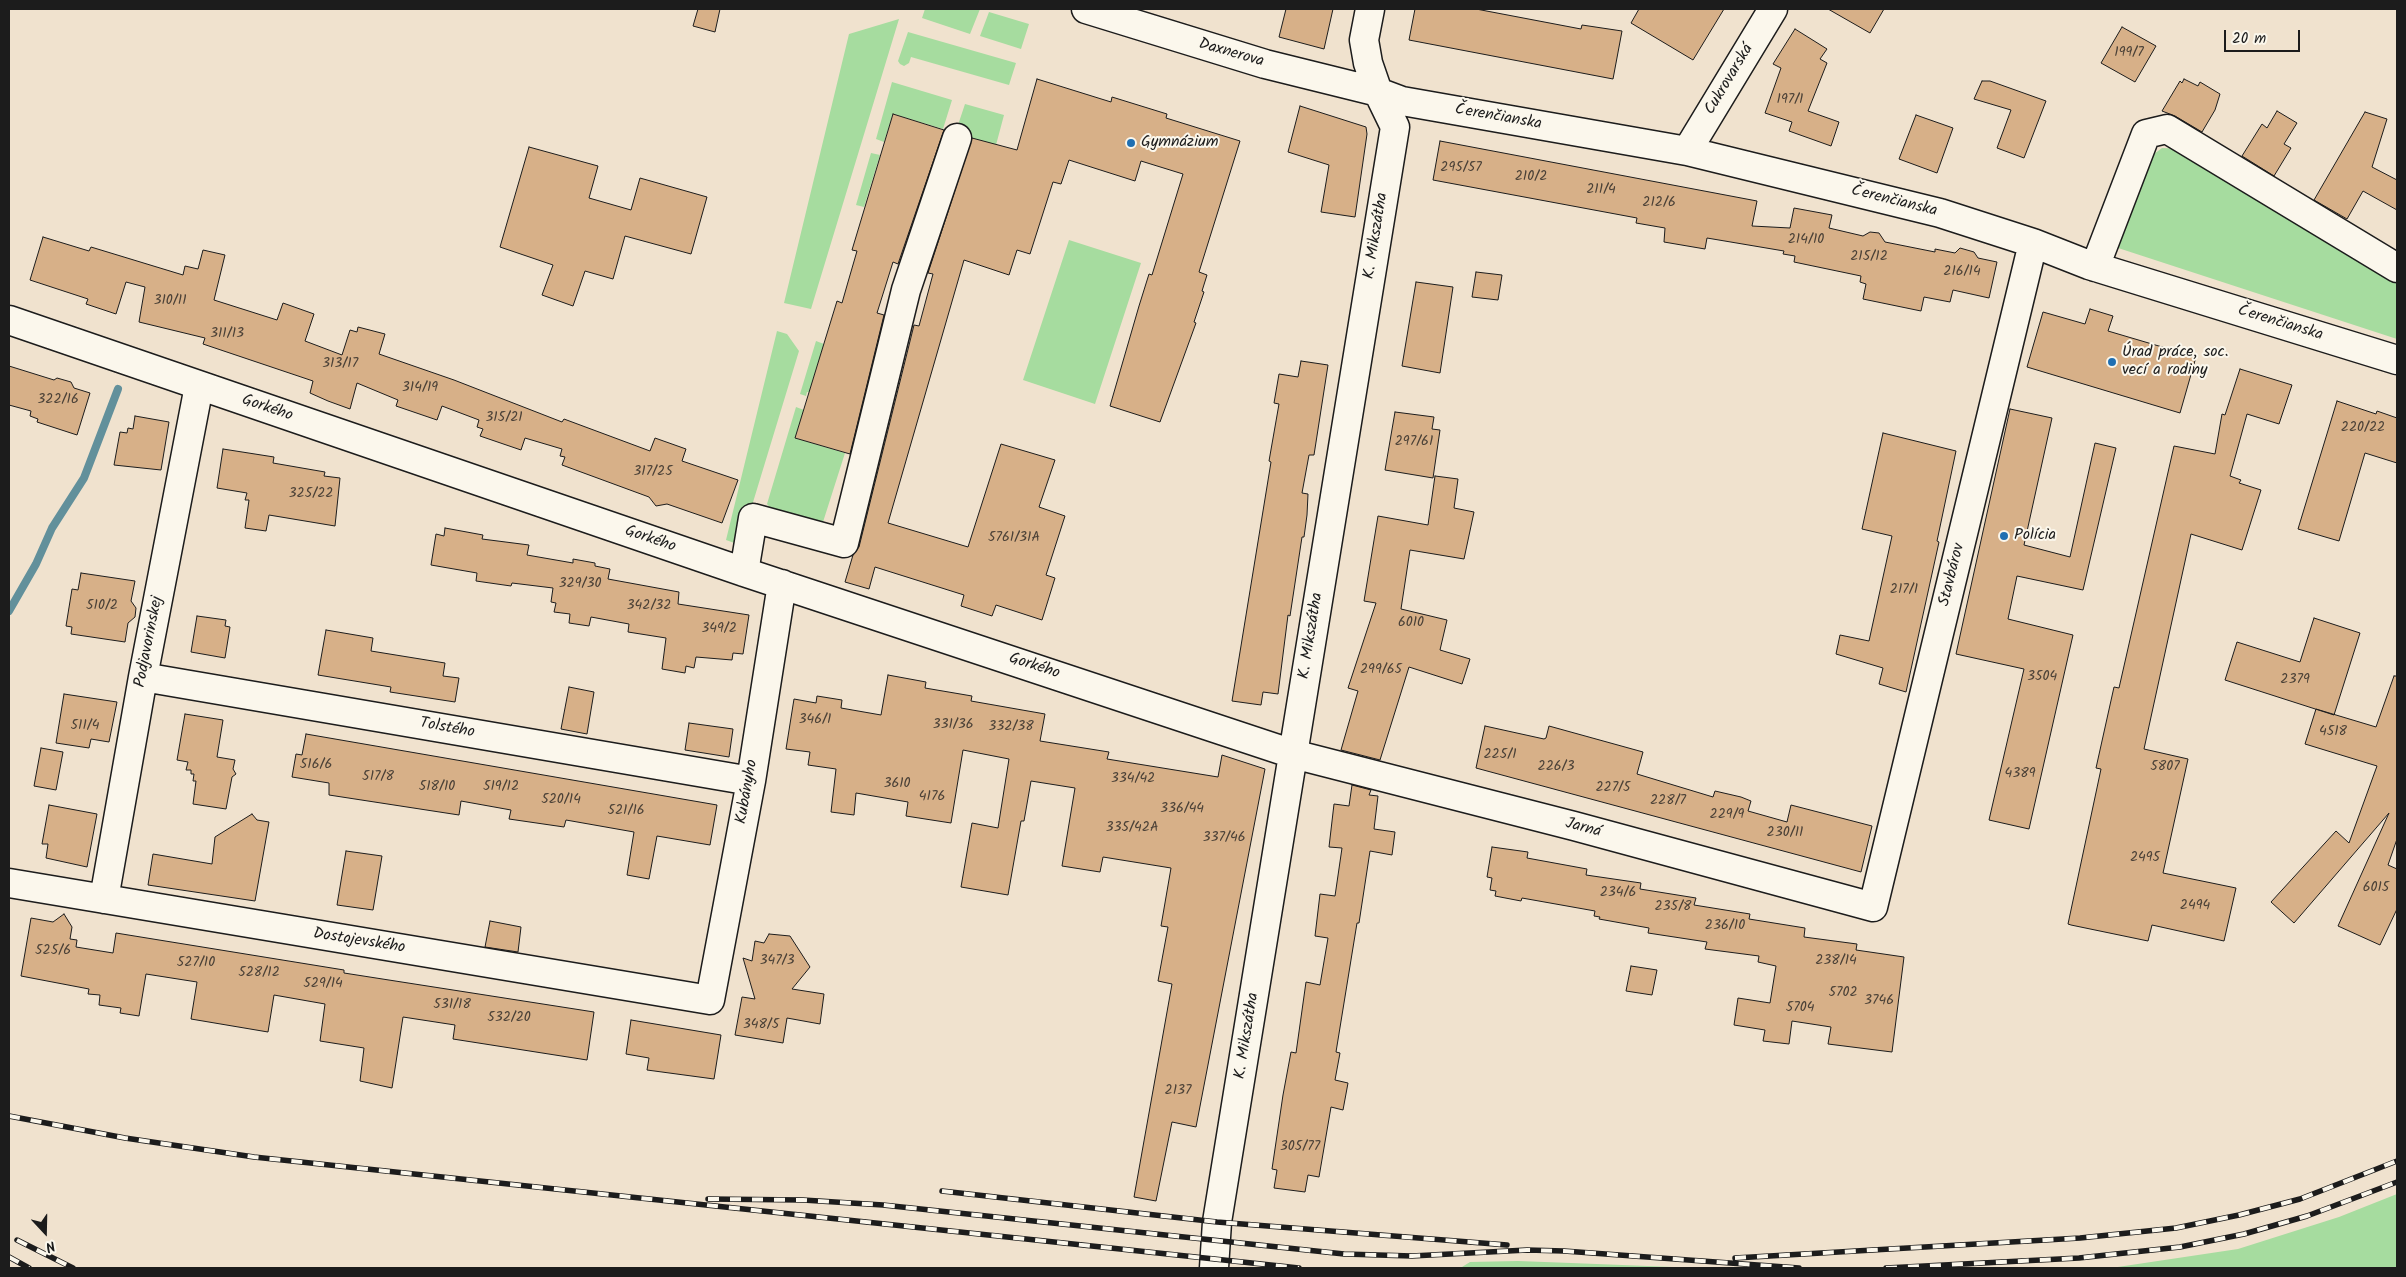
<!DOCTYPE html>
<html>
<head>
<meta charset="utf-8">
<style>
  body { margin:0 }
  #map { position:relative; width:2406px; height:1277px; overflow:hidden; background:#f0e2ce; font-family:Kalam,sans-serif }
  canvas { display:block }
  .frame { position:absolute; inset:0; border:10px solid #1c1c1c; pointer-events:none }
  .north { position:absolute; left:20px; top:1207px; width:50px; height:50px; -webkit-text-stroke:4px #fbf7ec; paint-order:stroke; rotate:159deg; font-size:14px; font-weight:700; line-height:20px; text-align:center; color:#1c1c1c }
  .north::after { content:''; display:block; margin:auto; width:18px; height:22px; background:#1c1c1c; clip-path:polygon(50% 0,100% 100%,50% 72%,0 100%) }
  .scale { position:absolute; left:2224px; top:30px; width:76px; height:22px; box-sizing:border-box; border:2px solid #1c1c1c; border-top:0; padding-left:6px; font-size:15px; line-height:18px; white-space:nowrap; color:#1c1c1c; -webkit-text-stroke:4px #fbf7ec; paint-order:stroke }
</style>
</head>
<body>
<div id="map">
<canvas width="2406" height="1277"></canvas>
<div class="frame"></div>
<div class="north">N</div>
<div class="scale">20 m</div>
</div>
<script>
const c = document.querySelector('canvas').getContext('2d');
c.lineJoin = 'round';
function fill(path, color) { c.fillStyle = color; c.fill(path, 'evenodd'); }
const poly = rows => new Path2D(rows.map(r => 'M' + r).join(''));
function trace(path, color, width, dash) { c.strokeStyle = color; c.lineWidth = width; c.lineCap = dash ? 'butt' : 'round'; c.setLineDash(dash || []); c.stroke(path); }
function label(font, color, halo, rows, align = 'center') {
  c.font = font + ' Kalam,sans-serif'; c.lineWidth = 4; c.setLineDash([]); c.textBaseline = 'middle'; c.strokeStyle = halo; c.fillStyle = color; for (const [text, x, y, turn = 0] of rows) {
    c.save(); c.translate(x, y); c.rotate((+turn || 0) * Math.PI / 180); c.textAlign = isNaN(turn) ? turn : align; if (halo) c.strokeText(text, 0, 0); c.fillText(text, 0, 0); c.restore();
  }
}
fill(poly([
  [925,9,980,9,970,34,922,18],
  [989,12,1029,24,1021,49,980,36],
  [899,19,811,309,784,303,849,34],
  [908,32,1016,63,1009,85,911,57,909,63,904,66,900,64,898,61],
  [892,82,952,100,943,129,893,114,884,142,876,139],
  [965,104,1004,115,996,145,955,134],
  [2162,148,2186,149,2397,278,2397,339,2112,246,2142,163],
  [871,153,880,155,864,207,856,205],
  [1069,240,1141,263,1095,404,1023,380],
  [777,331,787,334,799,351,740,545,726,540],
  [816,341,824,344,809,392,807,392,806,396,800,394],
  [796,407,804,410,795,438,845,453,823,522,813,526,776,515,767,504],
  [2397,1194,2397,1268,2111,1268,2238,1249,2339,1217],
  [1518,1261,1571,1263,1699,1268,1462,1267,1470,1262]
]), '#a6dc9f');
trace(poly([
  [9,611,36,564,52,528,84,478,118,389]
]), '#62909b', 8);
const building = poly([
  [698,9,720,9,715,32,693,26,698,9],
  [1286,9,1333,9,1324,49,1279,37,1286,9],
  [1415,9,1476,9,1581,29,1582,25,1622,31,1613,79,1409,40,1415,9],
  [1639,9,1724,9,1693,60,1631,23,1639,9],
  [1828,9,1884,9,1870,33,1828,9],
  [2122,27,2156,46,2135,82,2101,63,2122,27],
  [1795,29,1827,49,1820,59,1827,63,1808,111,1839,122,1831,146,1789,131,1792,122,1765,113,1781,68,1773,64,1795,29],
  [1037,79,1111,102,1112,97,1167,114,1166,118,1240,141,1199,272,1207,275,1202,291,1204,292,1194,322,1196,323,1160,422,1110,406,1139,306,1149,274,1152,275,1183,174,1141,161,1135,181,1069,160,1061,184,1053,182,1030,254,1017,250,1009,275,964,260,888,523,968,547,1001,444,1055,460,1039,507,1065,516,1046,575,1055,578,1042,620,996,605,992,616,961,606,964,595,875,567,869,589,845,582,853,555,859,547,914,325,919,326,933,274,928,273,972,138,1017,150,1037,79],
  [2184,79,2198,86,2200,82,2220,94,2215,110,2202,132,2175,116,2162,111,2180,81,2182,83,2184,79],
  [1982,81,1990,81,2046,101,2024,158,1997,148,2011,110,1974,99,1982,81],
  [1300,106,1366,127,1367,134,1355,217,1321,212,1329,165,1288,152,1300,106],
  [2277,111,2297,123,2284,144,2291,148,2274,176,2242,156,2262,124,2267,128,2277,111],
  [2365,112,2387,119,2372,167,2397,180,2397,210,2363,191,2347,219,2314,200,2365,112],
  [893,114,944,130,898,264,893,262,877,313,884,315,850,454,795,438,837,301,842,303,848,282,857,251,852,250,893,114],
  [1916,115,1953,128,1937,173,1899,159,1916,115],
  [1440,141,1757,201,1752,226,1790,228,1794,208,1832,215,1829,228,1863,236,1870,232,1879,233,1885,242,1935,252,1935,249,1955,253,1960,248,1974,252,1978,258,1997,262,1989,298,1953,290,1950,302,1924,297,1921,311,1863,299,1866,284,1860,282,1861,276,1794,262,1795,256,1783,254,1784,251,1707,238,1705,249,1664,242,1665,228,1636,223,1637,218,1433,180,1440,141],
  [529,147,598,166,589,198,631,210,640,178,707,197,691,254,625,236,613,279,585,271,573,306,542,295,553,265,500,247,529,147],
  [43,237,89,251,91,247,183,275,185,266,198,269,203,250,225,255,214,300,277,320,283,303,314,314,305,341,342,355,350,330,357,332,358,327,385,334,379,354,454,380,562,422,564,419,650,451,655,438,686,449,682,461,738,480,722,523,667,504,656,506,649,497,562,465,565,457,560,456,562,449,525,438,521,450,480,436,483,429,477,427,479,420,442,406,437,420,396,406,398,400,357,383,350,409,328,401,310,393,313,381,203,344,205,338,139,322,145,287,126,282,116,314,86,304,88,299,30,280,43,237],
  [1476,272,1502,275,1498,300,1472,297,1476,272],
  [1416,282,1453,287,1440,373,1402,366,1416,282],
  [2090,309,2113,316,2108,331,2196,357,2180,413,2027,367,2043,312,2085,324,2090,309],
  [1301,361,1328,365,1314,455,1309,455,1302,493,1308,494,1307,515,1304,537,1302,537,1290,616,1288,615,1278,694,1263,692,1261,705,1232,701,1271,462,1269,461,1279,404,1274,403,1279,374,1298,377,1301,361],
  [9,366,54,380,57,378,71,382,74,388,90,393,77,435,37,422,38,419,30,416,31,411,9,405,9,366],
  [2240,369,2292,385,2279,424,2247,414,2230,476,2241,480,2239,483,2261,490,2242,550,2191,534,2144,749,2188,759,2163,873,2236,888,2224,941,2152,925,2148,941,2071,925,2068,924,2101,769,2096,768,2114,687,2119,688,2174,446,2215,454,2222,414,2225,415,2240,369],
  [2337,401,2376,414,2377,411,2397,418,2397,463,2365,453,2339,541,2298,529,2337,401],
  [2010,409,2052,418,2024,545,2070,557,2095,443,2116,448,2083,590,2017,576,2008,619,2073,635,2029,829,1989,820,2024,669,1956,654,2010,409],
  [1395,412,1434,417,1432,429,1440,430,1433,478,1385,470,1395,412],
  [135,416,169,422,161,470,114,465,120,432,127,433,128,428,133,429,135,416],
  [1883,433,1956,451,1937,541,1939,542,1906,692,1879,684,1883,668,1836,654,1840,635,1869,641,1892,536,1862,529,1883,433],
  [223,449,274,457,273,463,325,472,324,476,340,478,335,526,269,515,266,531,245,528,249,500,245,500,247,493,217,488,223,449],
  [1435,476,1458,479,1454,508,1474,512,1464,559,1410,550,1401,609,1447,620,1440,650,1470,659,1462,684,1409,667,1380,760,1341,750,1358,691,1348,688,1376,603,1364,601,1378,516,1428,525,1435,476],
  [445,528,483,535,482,539,529,545,527,555,573,563,573,559,595,563,595,566,610,569,608,579,679,592,678,604,749,615,743,654,733,653,732,660,696,657,694,668,686,666,685,673,662,669,666,638,628,632,629,624,591,617,589,626,569,623,570,614,554,612,556,603,551,602,553,588,512,583,511,586,476,581,477,573,431,565,436,534,444,536,445,528],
  [81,573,135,581,131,601,136,608,135,617,128,623,125,642,71,634,72,627,66,626,72,589,78,590,81,573],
  [197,616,226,620,225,626,230,627,225,658,191,652,197,616],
  [2314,618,2360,633,2334,715,2225,680,2237,642,2300,662,2314,618],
  [326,630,373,638,371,651,445,663,443,676,459,678,455,702,390,692,391,687,318,675,326,630],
  [888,675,926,682,925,688,972,696,971,701,1045,714,1040,741,1109,752,1107,759,1218,777,1222,755,1265,769,1196,1127,1172,1122,1156,1201,1134,1197,1172,984,1158,981,1168,927,1161,926,1171,868,1103,857,1100,872,1062,866,1075,788,1031,781,1024,821,1021,821,1008,895,961,887,972,823,998,828,1009,759,963,750,951,823,906,816,908,802,856,793,854,815,831,812,836,769,808,765,810,752,786,749,794,699,816,703,817,696,842,700,841,708,881,715,888,675],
  [2394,676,2397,676,2397,839,2388,865,2397,869,2397,909,2380,945,2338,926,2389,813,2294,923,2271,902,2336,831,2349,843,2377,766,2305,744,2316,709,2376,727,2394,676],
  [569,687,594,692,587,734,561,729,569,687],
  [64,694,117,702,109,742,91,739,89,748,56,743,64,694],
  [185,714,223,720,217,757,235,760,233,769,236,774,232,777,226,809,193,804,196,781,193,781,194,774,191,774,191,770,186,770,188,762,177,760,185,714],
  [689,723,733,729,729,757,685,750,689,723],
  [1485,726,1544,739,1546,738,1549,726,1643,752,1637,774,1713,797,1715,791,1741,797,1751,801,1748,811,1787,822,1791,805,1872,826,1861,872,1476,768,1485,726],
  [306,734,717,805,710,845,657,836,649,879,627,875,634,832,566,820,564,827,509,819,511,810,461,801,459,815,329,795,329,783,292,777,296,754,302,755,306,734],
  [41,748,63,752,56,790,34,786,41,748],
  [1352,785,1371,790,1369,795,1378,796,1374,829,1395,832,1392,855,1370,851,1359,923,1357,923,1336,1052,1340,1053,1335,1080,1348,1083,1343,1110,1331,1107,1319,1177,1308,1175,1305,1192,1274,1188,1277,1170,1272,1169,1283,1095,1291,1052,1296,1053,1306,982,1320,985,1328,938,1315,936,1320,894,1335,896,1342,848,1329,847,1334,804,1349,806,1352,785],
  [49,805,97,814,87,867,46,858,48,844,42,844,49,805],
  [252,814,257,820,269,822,255,901,148,885,153,854,212,864,215,837,252,814],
  [1492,847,1528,852,1527,858,1587,869,1586,875,1641,883,1640,889,1696,898,1694,905,1750,914,1749,919,1805,928,1804,937,1857,944,1856,950,1904,957,1892,1052,1828,1044,1831,1027,1792,1021,1789,1044,1763,1041,1765,1030,1734,1025,1738,998,1770,1003,1776,966,1758,962,1759,956,1705,949,1707,942,1648,933,1649,928,1599,919,1600,917,1594,916,1595,911,1522,898,1521,901,1495,896,1496,891,1490,890,1492,878,1487,877,1492,847],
  [346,851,382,856,373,910,337,905,346,851],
  [64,914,72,927,70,939,77,940,76,947,113,953,116,933,344,970,344,973,594,1012,587,1060,453,1039,455,1025,403,1017,392,1088,360,1081,364,1048,320,1041,325,1004,274,995,268,1032,191,1019,197,982,146,974,139,1016,120,1013,121,1008,99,1005,100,995,88,994,89,989,21,976,31,918,53,922,64,914],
  [490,921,521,927,518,952,485,947,490,921],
  [769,934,790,936,810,967,792,989,824,994,820,1024,787,1018,783,1043,735,1035,742,997,755,999,743,958,752,961,755,941,764,943,769,934],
  [1631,966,1657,970,1652,995,1626,991,1631,966],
  [631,1020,721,1035,714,1079,647,1070,649,1058,626,1054,631,1020]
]);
fill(building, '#d7b088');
trace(building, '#1c1c1c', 1);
const minor = poly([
  [1086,9,1265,64,1378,92,1402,101,1687,151,1940,213,2033,243,2089,265,2397,360],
  [1687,151,1773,9],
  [2095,267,2146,134,2167,129,2397,268],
  [9,320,744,572,1293,754,1574,826,1873,907,2033,243],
  [744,572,753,518,844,543,906,290,957,138],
  [143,677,751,781],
  [9,883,710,1000,751,781,782,584],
  [104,899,143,677,199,386],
  [1214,1268,1217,1222,1395,127,1378,92,1368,63,1364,40,1370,9]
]);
trace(minor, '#1c1c1c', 31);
trace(minor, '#fbf7ec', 28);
const rail = poly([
  [9,1116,125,1138,254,1157,1299,1268],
  [942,1191,1217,1222,1507,1245],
  [708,1199,803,1200,883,1205,1344,1254,1412,1256,1527,1250,1564,1251,1799,1268],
  [17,1240,73,1268],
  [9,1257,29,1268],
  [1735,1258,2080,1238,2176,1228,2239,1215,2300,1199,2397,1161],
  [1886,1268,2079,1258,2180,1247,2244,1234,2307,1216,2397,1182]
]);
trace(rail, '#1c1c1c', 5.5);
trace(rail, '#fbf7ec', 4, [11]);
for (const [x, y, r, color] of [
  [1131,143,5,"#1f6fb2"],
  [2112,362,5,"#1f6fb2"],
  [2004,536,5,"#1f6fb2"]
]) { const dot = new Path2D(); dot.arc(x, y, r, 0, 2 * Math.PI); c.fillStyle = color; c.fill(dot); trace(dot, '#fbf7ec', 2); }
label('14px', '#4b4137', null, [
  ["199/7",2129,54],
  ["197/1",1790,101],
  ["295/57",1461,169],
  ["210/2",1531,178],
  ["211/4",1601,191],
  ["212/6",1659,204],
  ["214/10",1806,241],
  ["215/12",1869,258],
  ["216/14",1962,273],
  ["310/11",170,302],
  ["311/13",227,335],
  ["313/17",340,365],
  ["314/19",420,389],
  ["322/16",58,401],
  ["315/21",504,419],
  ["220/22",2363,429],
  ["297/61",1414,443],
  ["317/25",653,473],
  ["325/22",311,495],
  ["5761/31A",1014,539],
  ["329/30",580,585],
  ["217/1",1904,591],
  ["510/2",102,607],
  ["342/32",649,607],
  ["6010",1411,624],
  ["349/2",719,630],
  ["299/65",1381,671],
  ["3504",2042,678],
  ["2379",2295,681],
  ["346/1",815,721],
  ["331/36",953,726],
  ["511/4",85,727],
  ["332/38",1011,728],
  ["4518",2333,733],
  ["225/1",1500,756],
  ["516/6",316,766],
  ["226/3",1556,768],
  ["5807",2165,768],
  ["4389",2020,775],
  ["517/8",378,778],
  ["334/42",1133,780],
  ["3610",897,785],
  ["518/10",437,788],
  ["519/12",501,788],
  ["227/5",1613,789],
  ["4176",932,798],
  ["520/14",561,801],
  ["228/7",1668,802],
  ["336/44",1182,810],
  ["521/16",626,812],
  ["229/9",1727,816],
  ["335/42A",1132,829],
  ["230/11",1785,834],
  ["337/46",1224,839],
  ["2495",2145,859],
  ["6015",2376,889],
  ["234/6",1618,894],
  ["2494",2195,907],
  ["235/8",1673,908],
  ["236/10",1725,927],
  ["525/6",53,952],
  ["347/3",777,962],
  ["238/14",1836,962],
  ["527/10",196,964],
  ["528/12",259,974],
  ["529/14",323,985],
  ["5702",1843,994],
  ["3746",1879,1002],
  ["531/18",452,1006],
  ["5704",1800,1009],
  ["532/20",509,1019],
  ["348/5",761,1026],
  ["2137",1178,1092],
  ["305/77",1300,1148]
]);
label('16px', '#1c1c1c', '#fbf7ec', [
  ["Daxnerova",1231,54,16],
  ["Cukrovarská",1730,80,-59],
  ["Čerenčianska",1498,118,10],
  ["Čerenčianska",1894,202,14],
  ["K. Mikszátha",1377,236,-81],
  ["Čerenčianska",2280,324,17],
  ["Gorkého",267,409,19],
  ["Gorkého",650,540,19],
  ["Stavbárov",1953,575,-76],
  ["K. Mikszátha",1312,636,-81],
  ["Podjavorinskej",150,642,-79],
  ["Gorkého",1034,667,18],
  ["Tolstého",447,729,10],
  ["Kubányho",748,792,-80],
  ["Jarná",1583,829,15],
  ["Dostojevského",359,942,9],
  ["K. Mikszátha",1248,1036,-81]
]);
label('16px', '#1c1c1c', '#fbf7ec', [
  ["Gymnázium",1141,143],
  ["Úrad práce, soc.",2122,353],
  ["vecí a rodiny",2122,371],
  ["Polícia",2014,536]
], 'left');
</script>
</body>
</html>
